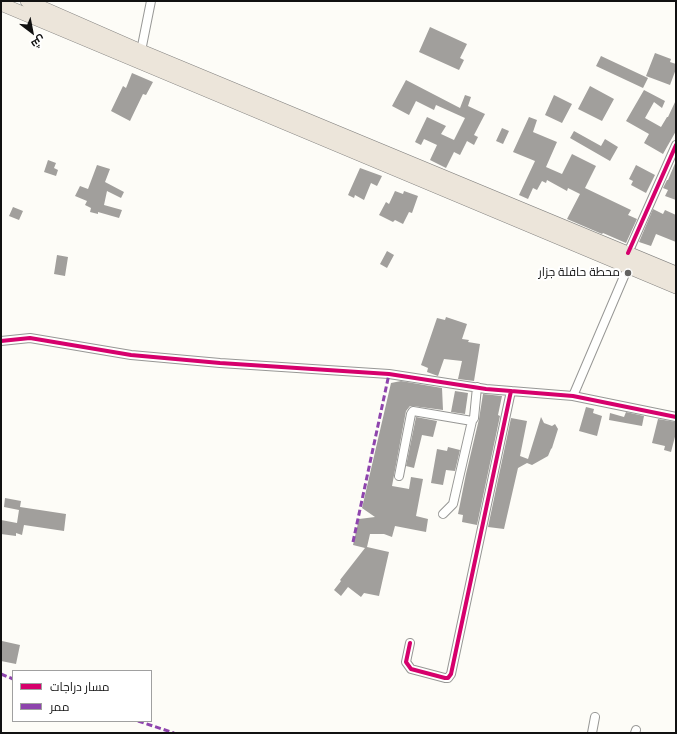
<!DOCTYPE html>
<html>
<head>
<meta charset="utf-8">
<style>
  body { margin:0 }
  #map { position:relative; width:677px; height:734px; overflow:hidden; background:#fdfcf7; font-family:"PT Serif",Cairo,serif }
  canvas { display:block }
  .frame { position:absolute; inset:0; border:2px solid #111; pointer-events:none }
  .legend { position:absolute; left:12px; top:670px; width:140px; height:52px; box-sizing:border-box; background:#fff; border:1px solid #a0a0a0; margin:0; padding:5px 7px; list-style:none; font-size:12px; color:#111 }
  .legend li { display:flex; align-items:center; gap:8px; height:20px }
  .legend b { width:20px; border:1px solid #a0a0a0 }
  .north { position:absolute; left:12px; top:12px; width:40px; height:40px; -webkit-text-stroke:3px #fff; paint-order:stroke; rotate:148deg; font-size:11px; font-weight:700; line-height:16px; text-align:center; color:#111 }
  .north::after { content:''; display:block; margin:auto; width:14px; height:18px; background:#111; clip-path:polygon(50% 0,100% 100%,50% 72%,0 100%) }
</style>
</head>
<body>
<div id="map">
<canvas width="677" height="734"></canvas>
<div class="frame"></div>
<ul class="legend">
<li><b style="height:5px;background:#d6006c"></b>مسار دراجات</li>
<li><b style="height:5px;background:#8e44ad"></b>ممر</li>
</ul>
<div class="north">ش</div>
</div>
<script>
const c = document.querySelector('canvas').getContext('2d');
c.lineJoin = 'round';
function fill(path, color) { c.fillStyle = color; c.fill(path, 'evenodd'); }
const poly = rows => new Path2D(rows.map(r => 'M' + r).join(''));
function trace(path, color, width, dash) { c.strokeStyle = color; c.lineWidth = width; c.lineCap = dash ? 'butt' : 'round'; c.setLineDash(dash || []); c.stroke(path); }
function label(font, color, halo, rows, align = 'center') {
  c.font = font + ' "PT Serif",Cairo,serif'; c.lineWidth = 4; c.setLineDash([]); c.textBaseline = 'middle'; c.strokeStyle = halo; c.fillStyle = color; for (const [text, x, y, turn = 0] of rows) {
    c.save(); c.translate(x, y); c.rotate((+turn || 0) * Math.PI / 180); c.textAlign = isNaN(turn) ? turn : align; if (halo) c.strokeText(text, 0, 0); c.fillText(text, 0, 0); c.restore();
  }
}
fill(poly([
  [430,27,467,44,460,58,464,60,459,70,419,52],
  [655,53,671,59,670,62,676,64,676,69,670,85,646,76],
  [601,56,648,78,643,88,596,66],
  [132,73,153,82,146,95,143,94,130,121,111,111,123,86,126,88],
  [406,80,460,108,465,95,471,97,468,106,485,114,474,135,478,137,474,145,467,141,460,155,454,152,446,168,430,160,437,145,424,139,421,145,415,142,427,117,446,126,441,134,454,140,465,118,436,105,434,110,416,101,409,115,392,106],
  [590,86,614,99,602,121,578,109],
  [644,90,665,101,662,108,654,102,645,118,661,127,667,117,668,117,676,100,676,131,663,154,644,143,649,134,626,121],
  [554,95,572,104,562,123,545,115],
  [529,117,537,120,533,132,557,142,546,167,562,174,572,154,596,166,585,188,631,210,628,215,637,219,626,243,603,233,602,234,567,219,580,194,568,188,567,191,547,180,546,183,542,181,537,190,533,188,528,199,519,195,535,161,513,152],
  [502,128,509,131,503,144,496,141],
  [574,131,601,146,605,139,618,147,610,161,570,138],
  [48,160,56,163,54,168,58,170,56,176,44,172],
  [676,161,676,200,665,196,668,190,663,188,667,180,668,180],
  [97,165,110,169,105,182,124,192,121,198,107,191,104,205,122,210,119,218,98,212,98,214,90,212,91,208,85,205,87,201,75,196,80,186,88,189],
  [636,165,655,175,646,193,631,185,633,181,629,179],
  [360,168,382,176,377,186,371,183,364,200,355,195,354,198,348,195],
  [395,191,403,194,404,191,418,196,412,213,409,212,403,224,395,220,393,222,379,215,386,202,389,204],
  [13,207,23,211,19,220,9,216],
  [653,209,663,214,665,210,676,215,676,242,656,234,651,246,639,242],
  [387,251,394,255,387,268,380,264],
  [57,255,68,257,65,276,54,274],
  [446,317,467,324,462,339,469,340,468,342,480,344,474,381,458,379,462,361,444,359,438,376,427,372,428,368,421,365,437,318,445,320],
  [401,381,442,388,443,410,413,406,410,406,406,411,392,486,409,489,411,477,423,479,416,516,428,519,426,532,395,526,392,537,384,534,370,534,367,547,389,552,379,596,364,593,361,597,348,587,341,596,334,590,341,581,340,580,365,548,353,545,359,519,375,517,362,508,391,383],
  [455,391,468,393,465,414,451,412],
  [483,394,502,396,498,415,500,416,477,525,462,522,463,515,458,514,466,474,479,419],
  [586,407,594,409,593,413,602,416,597,436,579,431],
  [626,412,644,416,642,426,609,420,610,413,624,417],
  [416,417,437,421,433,437,422,435,414,468,406,466],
  [541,417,544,423,552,426,555,424,558,429,552,448,551,449,548,456,532,465,527,463,518,468,504,529,488,527,511,418,527,421,520,456,528,459],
  [658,419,676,422,676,433,671,452,664,450,665,446,652,443],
  [448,447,460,450,455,471,446,470,443,485,431,483,437,449,447,451],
  [5,498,21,501,20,507,66,514,64,531,24,525,22,535,16,533,16,536,1,534,1,520,17,523,19,510,4,507],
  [2,641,20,645,16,664,1,661]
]), '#a19f9c');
const minor = poly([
  [141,51,151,1],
  [628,253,676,145],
  [1,341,30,338,131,355,220,363,389,374,486,389,573,396,676,417],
  [573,396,628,267],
  [399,476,411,414,413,411,472,421,474,418,477,387],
  [443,514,453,504,472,421],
  [410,643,406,662,411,669,445,678,448,678,451,674,511,391],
  [592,733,595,717],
  [635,733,636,730]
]);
const trunk = poly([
  [27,1,141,51,676,273],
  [1,4,676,287]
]);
trace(minor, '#979795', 10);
trace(trunk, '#858482', 14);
trace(minor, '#fffffe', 8);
trace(trunk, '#ece5da', 13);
trace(poly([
  [353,542,389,374],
  [1,674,13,679],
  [138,721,174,733]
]), '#8e44ad', 3, [6, 3]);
trace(poly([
  [628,253,676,145],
  [1,341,30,338,131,355,220,363,389,374,486,389,573,396,676,417],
  [410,643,406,662,411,669,445,678,448,678,451,674,511,391]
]), '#d6006c', 4);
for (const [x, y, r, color] of [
  [628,273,4,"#646362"]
]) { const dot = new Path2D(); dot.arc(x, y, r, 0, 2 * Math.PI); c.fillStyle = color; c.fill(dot); trace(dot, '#fff', 1.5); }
label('12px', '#111', '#fff', [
  ["محطة حافلة جزار",620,273]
], 'right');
</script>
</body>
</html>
